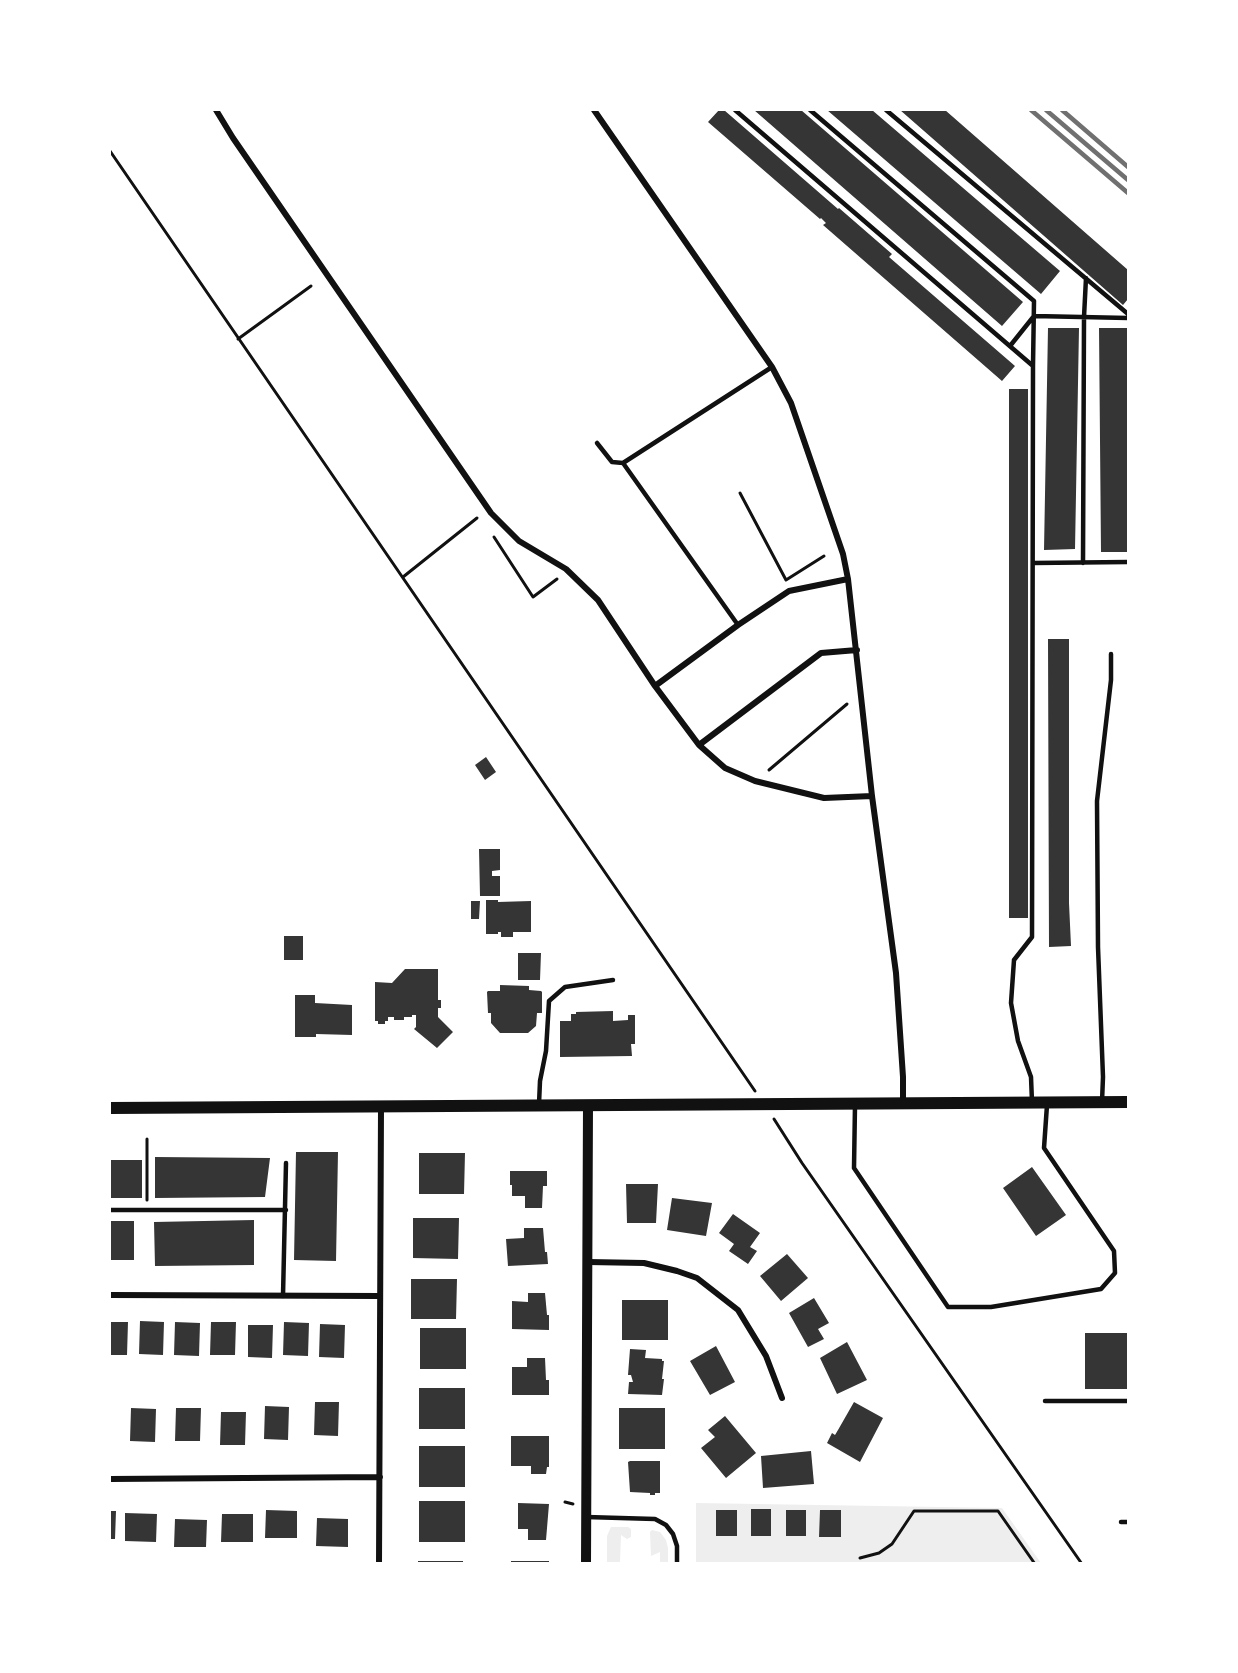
<!DOCTYPE html>
<html>
<head>
<meta charset="utf-8">
<style>
  body { margin:0 }
  #map { position:relative; width:1238px; height:1673px; overflow:hidden; background:#fff; font-family:"Work Sans",sans-serif }
  canvas { display:block }
  .frame { position:absolute; inset:0; border:111px solid #fff; pointer-events:none }
</style>
</head>
<body>
<div id="map">
<canvas width="1238" height="1673"></canvas>
<div class="frame"></div>
</div>
<script>
const c = document.querySelector('canvas').getContext('2d');
c.lineJoin = 'round';
function fill(path, color) { c.fillStyle = color; c.fill(path, 'evenodd'); }
const poly = rows => new Path2D(rows.map(r => 'M' + r).join(''));
function trace(path, color, width, dash) { c.strokeStyle = color; c.lineWidth = width; c.lineCap = dash ? 'butt' : 'round'; c.setLineDash(dash || []); c.stroke(path); }
fill(poly([
  [696,1503,1002,1508,1041,1563,696,1563],
  [611,1527,628,1527,631,1529,631,1537,627,1539,621,1535,620,1563,607,1563,607,1536],
  [652,1530,660,1532,666,1540,668,1548,668,1563,660,1563,660,1552,651,1556,650,1532]
]), '#eee');
fill(poly([
  [719,110,724,110,838,209,839,208,892,254,889,257,1015,366,1002,381,823,225,826,223,821,218,820,219,708,122],
  [754,110,801,110,1023,302,1002,326],
  [827,110,872,110,1060,271,1041,294],
  [900,110,945,110,1128,270,1128,299,1123,305],
  [1048,328,1079,328,1075,549,1044,550],
  [1099,328,1128,328,1128,552,1101,552],
  [1009,389,1028,389,1028,918,1009,918],
  [1048,639,1069,639,1069,903,1071,946,1049,947],
  [486,757,496,772,485,780,475,765],
  [479,849,500,849,500,870,492,871,492,876,500,876,500,896,480,896],
  [486,900,498,900,498,902,531,901,531,932,513,932,513,937,501,937,501,932,498,932,498,934,486,934],
  [471,901,480,901,479,919,471,919],
  [284,936,303,936,303,960,284,960],
  [518,953,541,953,540,980,518,980],
  [405,969,438,969,438,1000,441,1000,441,1008,438,1008,438,1017,453,1032,437,1048,414,1029,416,1027,416,1015,412,1015,412,1017,404,1017,404,1020,394,1020,394,1017,388,1017,388,1021,385,1021,385,1024,378,1024,378,1021,375,1021,375,982,392,983],
  [500,985,529,986,529,990,541,991,542,992,542,1013,537,1013,536,1026,528,1033,500,1033,491,1023,491,1013,488,1013,487,992,488,991,500,991],
  [295,995,315,995,315,1003,352,1005,352,1035,316,1034,316,1037,295,1037],
  [613,1011,613,1021,628,1020,628,1015,635,1015,635,1044,631,1044,632,1056,560,1057,560,1021,571,1021,571,1014,576,1014,576,1012],
  [296,1152,338,1152,336,1261,294,1260],
  [419,1153,465,1153,464,1194,419,1194],
  [155,1157,270,1158,265,1197,155,1198],
  [110,1160,142,1160,142,1198,110,1198],
  [1032,1167,1066,1215,1036,1236,1003,1188],
  [510,1171,547,1171,547,1186,543,1186,542,1208,525,1208,525,1196,512,1196,512,1185,510,1185],
  [626,1184,658,1184,656,1223,627,1223],
  [672,1198,712,1203,706,1236,667,1230],
  [733,1214,760,1233,750,1247,757,1251,748,1264,729,1251,734,1244,719,1233],
  [413,1218,459,1218,458,1259,413,1258],
  [254,1220,254,1265,155,1266,154,1222],
  [110,1221,134,1221,134,1260,110,1260],
  [524,1228,543,1228,545,1252,547,1252,548,1264,508,1266,506,1239,524,1238],
  [787,1254,808,1278,781,1301,760,1276],
  [411,1279,457,1279,456,1319,411,1319],
  [528,1293,545,1293,547,1315,549,1315,549,1330,512,1329,512,1301,528,1302],
  [814,1298,829,1323,818,1329,824,1339,808,1347,789,1313],
  [622,1300,668,1300,668,1340,622,1340],
  [140,1321,164,1322,163,1355,139,1354],
  [110,1322,128,1322,127,1355,110,1355],
  [175,1322,200,1323,199,1356,174,1355],
  [211,1322,236,1322,235,1355,210,1355],
  [284,1322,309,1323,308,1356,283,1355],
  [320,1324,345,1325,344,1358,319,1357],
  [248,1325,273,1325,272,1358,248,1357],
  [420,1328,466,1328,466,1369,420,1369],
  [1085,1333,1128,1333,1128,1389,1085,1389],
  [847,1342,867,1380,837,1394,820,1358],
  [716,1346,735,1382,710,1395,690,1361],
  [630,1349,646,1350,645,1358,662,1359,662,1361,664,1361,662,1379,664,1379,662,1395,628,1394,629,1382,633,1382,631,1375,628,1375],
  [527,1358,545,1358,546,1380,549,1380,549,1395,512,1395,512,1367,527,1367],
  [419,1388,465,1388,465,1429,419,1429],
  [315,1402,339,1402,338,1436,314,1435],
  [854,1402,883,1418,860,1462,827,1443,832,1433,835,1435,838,1430],
  [265,1406,289,1407,288,1440,264,1439],
  [131,1408,156,1409,155,1442,130,1441],
  [176,1408,201,1408,200,1441,175,1441],
  [619,1408,665,1408,665,1449,619,1449],
  [221,1412,246,1412,245,1445,220,1445],
  [725,1416,756,1453,726,1478,701,1448,715,1437,708,1430],
  [511,1436,549,1436,549,1467,547,1467,546,1474,531,1474,531,1466,511,1466],
  [419,1446,465,1446,465,1487,419,1487],
  [811,1451,814,1484,763,1488,761,1456],
  [630,1461,660,1461,660,1493,655,1493,655,1495,650,1495,650,1493,630,1492,628,1462],
  [419,1501,465,1501,465,1542,419,1542],
  [518,1503,549,1504,546,1540,528,1540,528,1529,518,1529],
  [751,1509,771,1509,771,1536,751,1536],
  [266,1510,297,1511,297,1538,265,1538],
  [716,1510,737,1510,737,1536,716,1536],
  [786,1510,806,1510,806,1536,786,1536],
  [820,1510,841,1510,841,1537,819,1537],
  [110,1511,116,1511,115,1539,110,1539],
  [125,1513,157,1514,156,1542,125,1541],
  [222,1514,253,1514,253,1542,221,1542],
  [317,1518,348,1519,348,1547,316,1546],
  [175,1519,207,1520,206,1547,174,1547],
  [418,1561,463,1561,463,1564,418,1564],
  [511,1561,549,1561,549,1564,511,1564]
]), '#353535');
trace(poly([
  [110,151,755,1091],
  [238,339,311,286],
  [740,493,786,580,824,556],
  [494,537,533,597,557,579],
  [403,577,477,518],
  [769,770,847,704],
  [774,1119,802,1163,1082,1564],
  [147,1200,147,1139],
  [565,1502,573,1504],
  [860,1558,879,1553,892,1544,914,1511,998,1511,1035,1564]
]), '#111', 3);
trace(poly([
  [735,110,1033,366,1032,937,1014,960,1011,1003,1018,1041,1031,1077,1032,1102],
  [810,110,1034,301,1033,366],
  [886,110,1128,314],
  [1010,346,1034,316,1128,318],
  [597,443,612,462,623,463,738,625],
  [623,463,772,367],
  [1033,563,1128,562],
  [1083,563,1084,317,1086,278],
  [1102,1102,1103,1077,1098,947,1097,801,1111,680,1111,654],
  [539,1104,540,1081,546,1051,549,1001,565,987,613,980],
  [855,1105,854,1168,948,1307,991,1307,1101,1289,1115,1273,1114,1251,1044,1148,1047,1105],
  [110,1210,286,1210],
  [283,1296,286,1163],
  [1045,1401,1128,1401],
  [586,1517,655,1519,666,1525,673,1534,677,1546,677,1564],
  [1121,1522,1128,1522]
]), '#111', 4.5);
trace(poly([
  [216,110,233,138,491,513,519,541,566,569,598,600,655,686,699,745,725,768,755,781,824,798,872,796],
  [594,110,772,367,791,403,843,554,848,579,872,796,896,973,903,1077,903,1104],
  [655,686,738,625,789,591,848,579],
  [699,745,821,653,857,650],
  [588,1262,644,1263,677,1271,697,1278,738,1310,766,1356,782,1398],
  [110,1295,379,1296],
  [110,1479,380,1477],
  [379,1564,381,1108]
]), '#111', 6);
trace(poly([
  [586,1564,588,1106]
]), '#111', 10);
trace(poly([
  [110,1108,1128,1102]
]), '#111', 12);
trace(poly([
  [1031,110,1128,193],
  [1046,110,1128,180],
  [1062,110,1128,167]
]), '#707070', 4.5);
</script>
</body>
</html>
